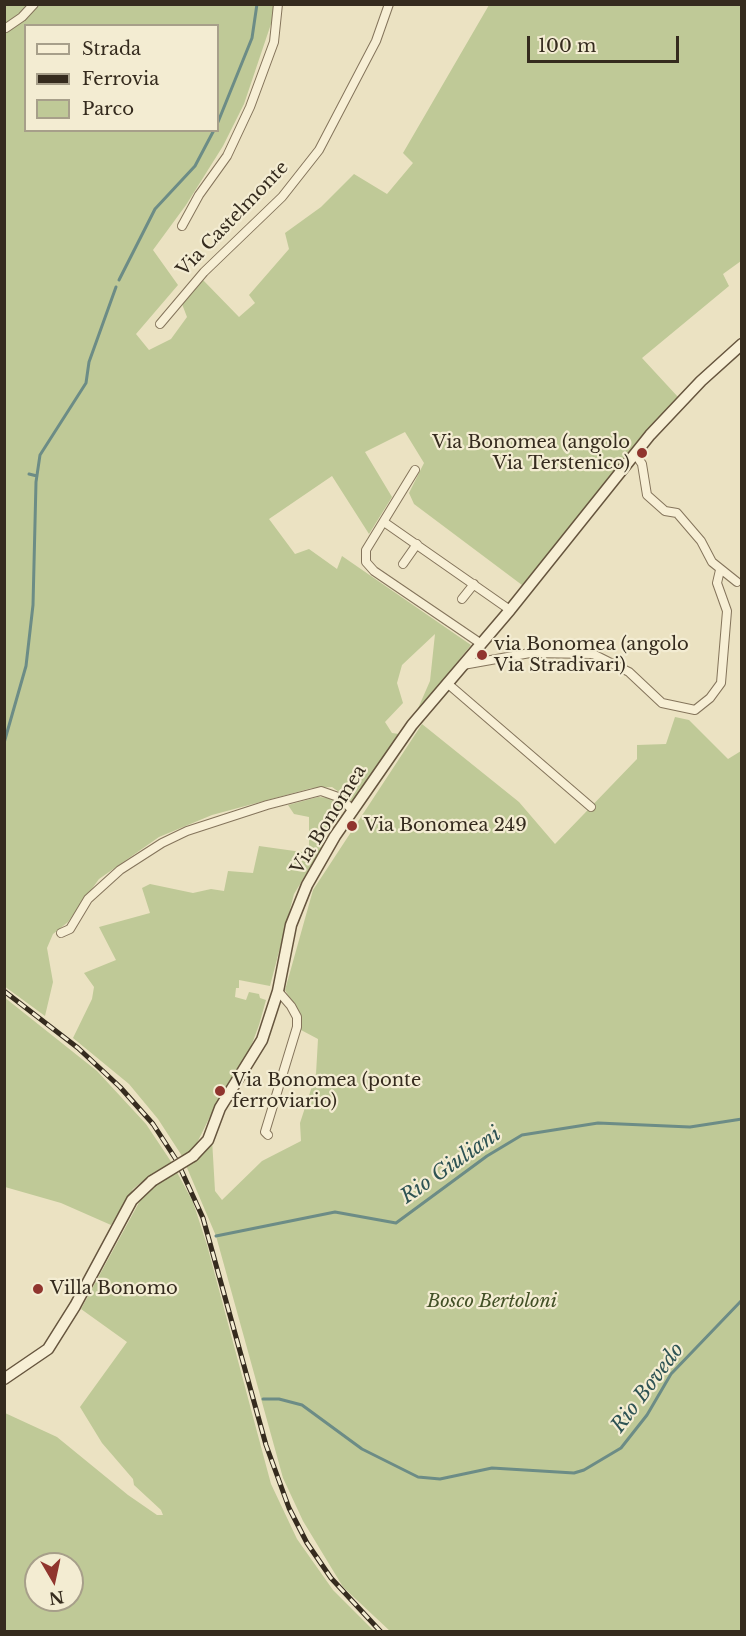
<!DOCTYPE html>
<html>
<head>
<meta charset="utf-8">
<style>
  body { margin:0 }
  #map { position:relative; width:746px; height:1636px; overflow:hidden; background:#ebe2c2; font-family:"Libre Baskerville",serif }
  canvas { display:block }
  .frame { position:absolute; inset:0; border:6px solid #352b1e; pointer-events:none }
  .legend { position:absolute; left:24px; top:24px; width:195px; height:108px; box-sizing:border-box; background:#f3ecd2; border:2px solid #a79f8a; margin:0; padding:8px 10px; list-style:none; font-size:18px; color:#352b1e }
  .legend li { display:flex; align-items:center; gap:12px; height:30px }
  .legend b { width:30px; border:2px solid #a79f8a }
  .north { position:absolute; left:24px; top:1552px; width:60px; height:60px; box-sizing:border-box; background:#f3ecd2; border:2px solid #a79f8a; border-radius:50%; rotate:171deg; font-size:16px; font-weight:700; line-height:24px; text-align:center; color:#352b1e }
  .north::after { content:''; display:block; margin:auto; width:21px; height:27px; background:#90352e; clip-path:polygon(50% 0,100% 100%,50% 72%,0 100%) }
  .scale { position:absolute; left:527px; top:36px; width:152px; height:27px; box-sizing:border-box; border:3px solid #352b1e; border-top:0; padding-left:8px; font-size:18px; line-height:21px; white-space:nowrap; color:#352b1e; -webkit-text-stroke:4px #f3ecd2; paint-order:stroke }
</style>
</head>
<body>
<div id="map">
<canvas width="746" height="1636"></canvas>
<div class="frame"></div>
<ul class="legend">
<li><b style="height:8px;background:#f7efd5"></b>Strada</li>
<li><b style="height:8px;background:#352b1e"></b>Ferrovia</li>
<li><b style="height:16px;background:#bfc997"></b>Parco</li>
</ul>
<div class="north">N</div>
<div class="scale">100 m</div>
</div>
<script>
const c = document.querySelector('canvas').getContext('2d');
c.lineJoin = 'round';
function fill(path, color) { c.fillStyle = color; c.fill(path, 'evenodd'); }
const poly = rows => new Path2D(rows.map(r => 'M' + r).join(''));
function trace(path, color, width, dash) { c.strokeStyle = color; c.lineWidth = width; c.lineCap = dash ? 'butt' : 'round'; c.setLineDash(dash || []); c.stroke(path); }
function label(font, color, halo, rows, align = 'center') {
  c.font = font + ' "Libre Baskerville",serif'; c.lineWidth = 4.5; c.setLineDash([]); c.textBaseline = 'middle'; c.strokeStyle = halo; c.fillStyle = color; for (const [text, x, y, turn = 0] of rows) {
    c.save(); c.translate(x, y); c.rotate((+turn || 0) * Math.PI / 180); c.textAlign = isNaN(turn) ? turn : align; if (halo) c.strokeText(text, 0, 0); c.fillText(text, 0, 0); c.restore();
  }
}
fill(poly([
  [4,5,274,5,272,21,244,104,223,146,186,205,153,250,178,285,136,334,149,350,171,339,187,317,182,304,203,280,239,317,255,303,249,295,289,249,285,233,321,207,354,174,387,194,413,163,403,153,489,5,742,5,741,261,723,274,729,286,642,358,678,397,522,585,414,504,409,493,424,463,405,432,365,452,392,497,369,534,332,476,269,519,295,554,309,549,337,569,342,556,471,645,416,713,430,681,435,634,402,665,397,683,403,703,385,722,392,733,399,734,353,802,332,787,312,788,212,815,159,837,99,879,68,922,53,934,47,948,53,982,45,1016,4,986],
  [26,26,218,26,218,130,26,130],
  [675,717,689,720,728,759,741,751,741,1631,391,1632,343,1587,303,1521,283,1478,216,1236,182,1156,158,1119,129,1084,73,1038,92,999,94,987,84,973,116,960,99,927,150,913,142,888,150,884,193,893,211,889,224,891,228,871,253,873,259,846,309,853,309,817,294,814,288,805,318,797,332,798,343,808,318,838,324,845,294,894,270,986,239,980,239,988,236,988,235,997,246,1000,249,992,259,994,260,998,266,1000,259,1025,246,1060,219,1098,196,1145,191,1149,195,1159,212,1139,215,1191,222,1200,262,1161,301,1141,300,1123,316,1074,318,1039,301,1030,301,1018,285,990,313,890,422,724,519,802,555,844,637,759,637,745,666,744],
  [4,997,97,1071,146,1124,172,1163,193,1202,207,1245,271,1484,297,1539,333,1590,374,1631,5,1631,5,1413,57,1437,128,1495,157,1515,163,1515,161,1510,134,1485,133,1479,102,1443,80,1407,127,1342,81,1309,142,1197,155,1187,149,1176,133,1189,111,1225,61,1203,5,1187],
  [36,1564,72,1564,72,1600,36,1600]
]), '#bfc997');
trace(poly([
  [218,122,252,38,257,4],
  [119,280,155,209,195,166,214,130],
  [29,474,37,476],
  [4,743,26,666,33,605,36,482,40,455,86,383,89,362,116,287],
  [216,1236,335,1212,396,1223,487,1156,522,1135,598,1123,690,1127,742,1119],
  [263,1399,279,1399,302,1405,362,1449,418,1477,440,1479,492,1468,574,1473,584,1470,621,1448,647,1415,671,1374,742,1300]
]), '#6c8c86', 3);
const street = poly([
  [6,28,22,17,34,4],
  [182,226,199,195,227,156,250,107,274,42,278,4],
  [160,324,204,272,282,197,319,150,376,41,389,4],
  [636,455,642,464,647,495,665,511,677,513,701,541,712,562,737,582],
  [415,470,366,550,366,562,374,571,480,643],
  [384,522,510,610],
  [403,564,417,544],
  [462,599,474,584],
  [463,665,530,653,593,654,629,672,662,703,695,710,710,698,721,683,727,611,717,583,720,570],
  [447,683,591,807],
  [61,933,70,929,88,899,120,870,162,843,187,831,267,805,321,791,341,798,353,811],
  [268,1135,265,1132,297,1027,297,1017,291,1006,278,991]
]);
const secondary = poly([
  [193,1156,208,1140,220,1108,262,1040,278,991,291,925,307,885,335,836,412,725,510,610,650,435,701,381,742,344],
  [4,1379,48,1349,75,1306,132,1200,152,1181]
]);
trace(street, '#84745b', 10);
trace(secondary, '#66553e', 13);
trace(street, '#f7efd5', 8);
trace(secondary, '#f7efd5', 10);
const rail = poly([
  [4,991,78,1048,120,1087,153,1124,177,1161,203,1218,266,1445,289,1508,307,1543,331,1578,381,1632]
]);
trace(rail, '#352b1e', 5);
trace(rail, '#f3ecd2', 3, [9]);
const secondaryBridge = poly([
  [152,1181,193,1156]
]);
trace(secondaryBridge, '#66553e', 13, []);
trace(secondaryBridge, '#f7efd5', 10);
for (const [x, y, r, color] of [
  [642,453,6,"#90352e"],
  [482,655,6,"#90352e"],
  [352,826,6,"#90352e"],
  [220,1091,6,"#90352e"],
  [38,1289,6,"#90352e"]
]) { const dot = new Path2D(); dot.arc(x, y, r, 0, 2 * Math.PI); c.fillStyle = color; c.fill(dot); trace(dot, '#f3ecd2', 2); }
label('18px', '#352b1e', '#f3ecd2', [
  ["Via Castelmonte",233,219,-46],
  ["Via Bonomea",329,820,-58]
]);
label('18px', '#352b1e', '#f3ecd2', [
  ["Via Bonomea (angolo",630,443,"right"],
  ["Via Terstenico)",630,464,"right"],
  ["via Bonomea (angolo",494,645],
  ["Via Stradivari)",494,666],
  ["Via Bonomea 249",364,826],
  ["Via Bonomea (ponte",232,1081],
  ["ferroviario)",232,1102],
  ["Villa Bonomo",50,1289]
], 'left');
label('italic 18px', '#425026', '#f3ecd2', [
  ["Bosco Bertoloni",492,1302]
]);
label('italic 20px', '#2e5354', '#f3ecd2', [
  ["Rio Giuliani",451,1166,-35],
  ["Rio Bovedo",648,1388,-53]
]);
</script>
</body>
</html>
